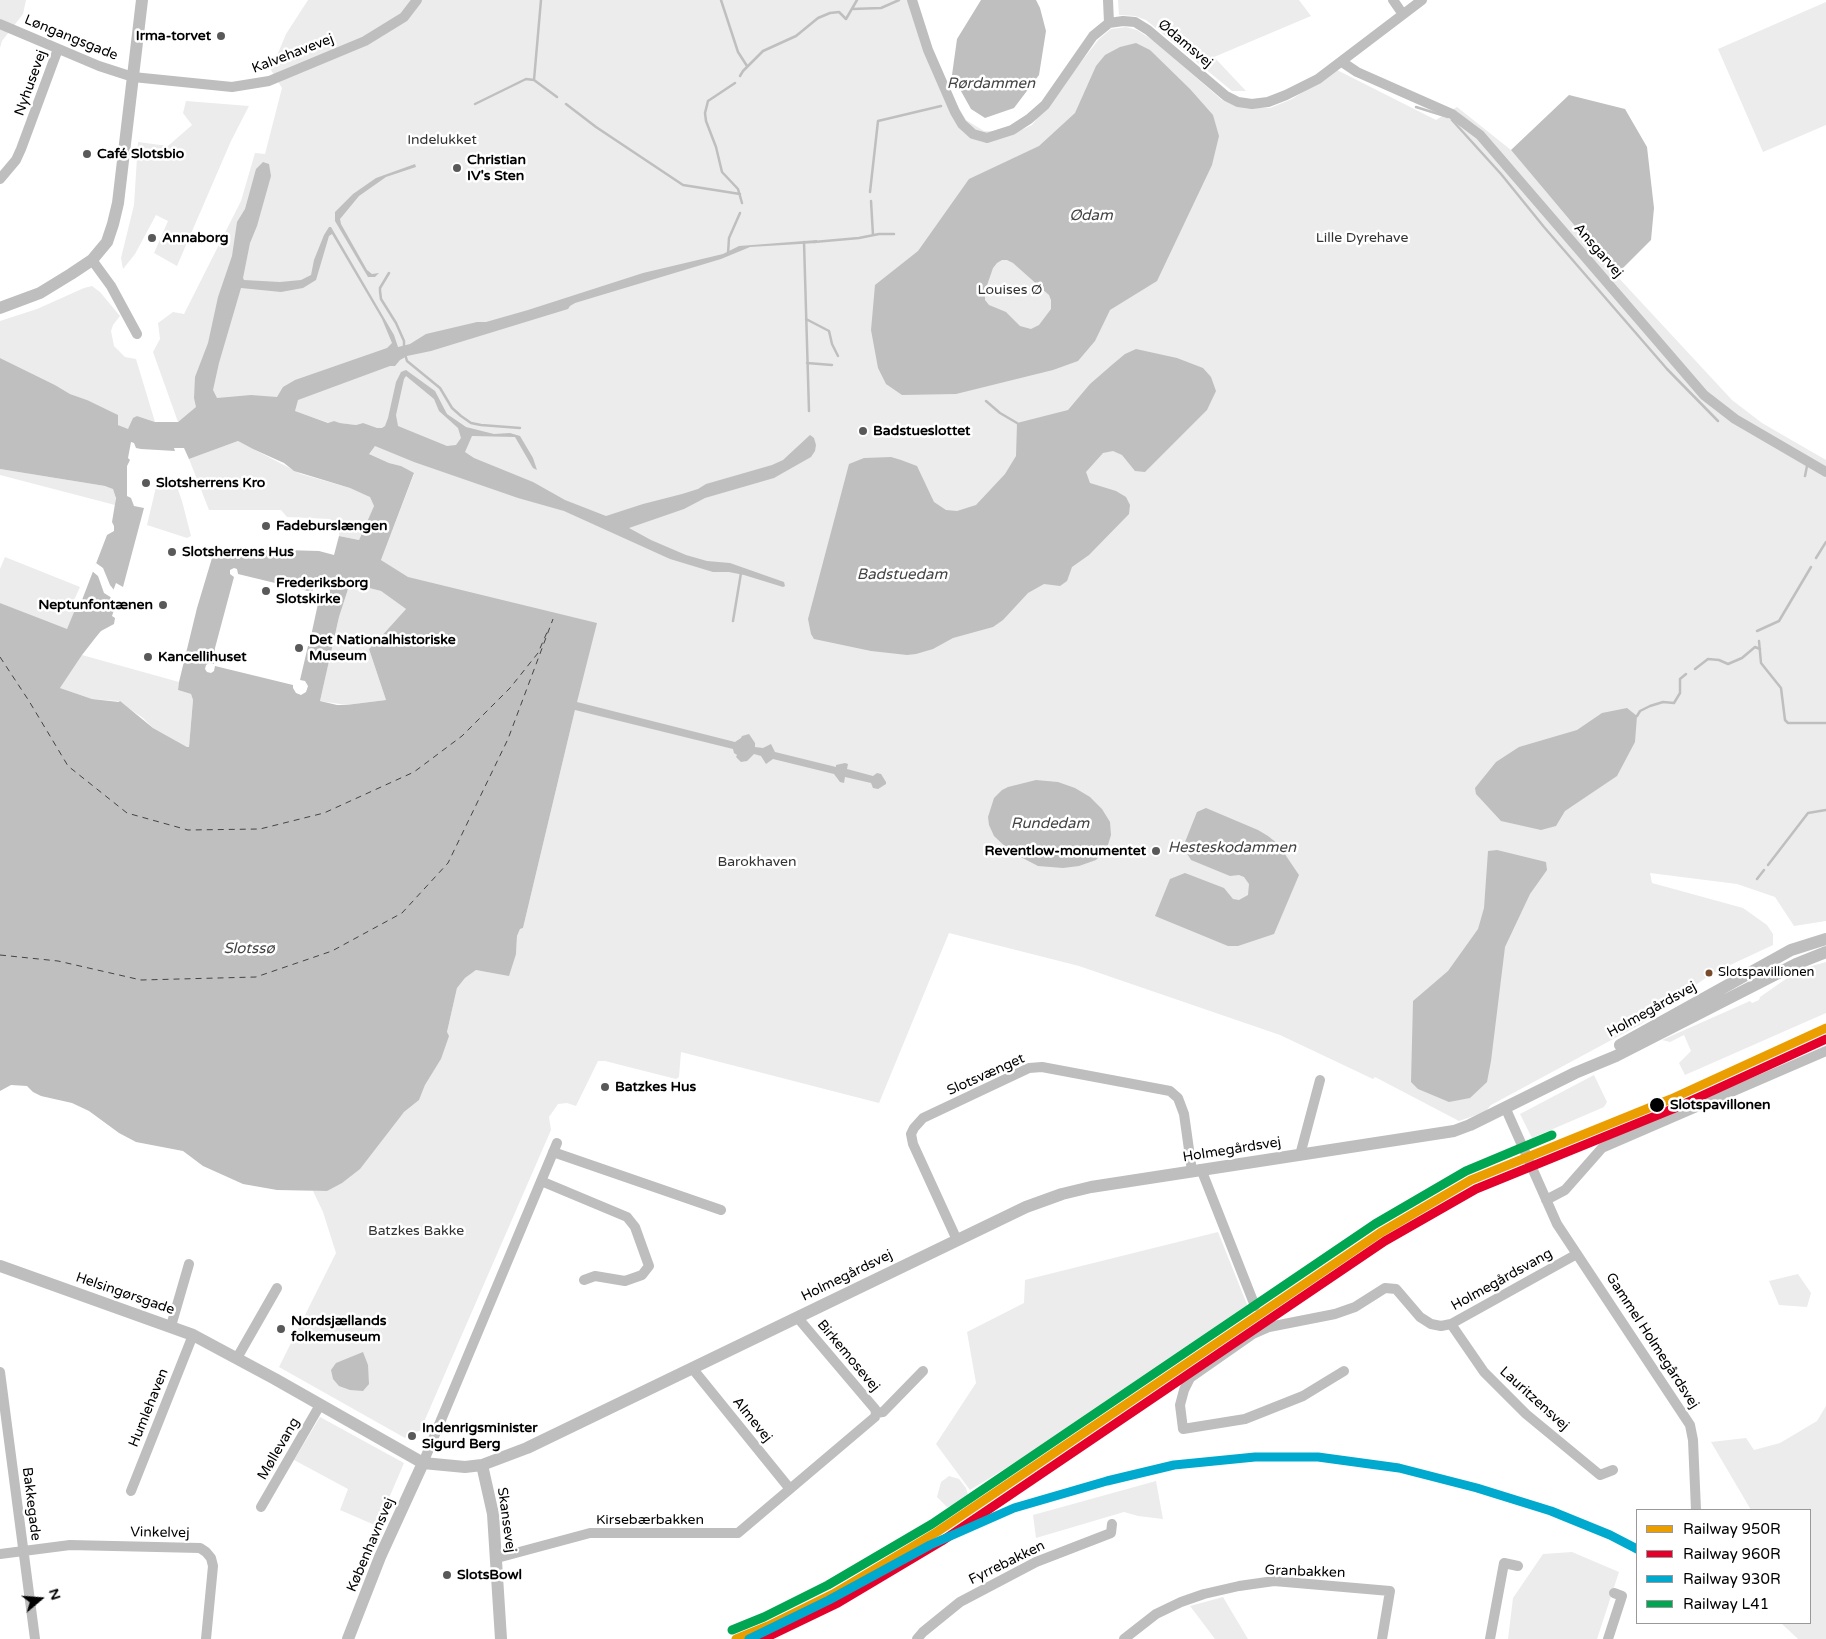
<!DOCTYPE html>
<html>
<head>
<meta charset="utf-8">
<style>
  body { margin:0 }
  #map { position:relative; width:1826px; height:1639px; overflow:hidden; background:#fff; font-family:"Varela Round",sans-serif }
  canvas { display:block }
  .legend { position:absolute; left:1636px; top:1509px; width:175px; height:115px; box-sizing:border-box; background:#fff; border:1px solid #999; margin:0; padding:6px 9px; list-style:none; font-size:15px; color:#000 }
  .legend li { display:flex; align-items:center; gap:10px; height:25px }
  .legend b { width:25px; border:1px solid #999 }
  .north { position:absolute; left:15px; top:1574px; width:50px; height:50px; -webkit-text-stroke:4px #fff; paint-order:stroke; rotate:72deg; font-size:14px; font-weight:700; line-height:20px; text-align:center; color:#000 }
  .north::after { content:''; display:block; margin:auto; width:18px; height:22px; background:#000; clip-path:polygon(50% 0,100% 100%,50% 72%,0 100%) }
</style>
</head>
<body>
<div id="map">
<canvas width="1826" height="1639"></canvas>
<ul class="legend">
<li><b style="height:6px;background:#eb9e00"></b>Railway 950R</li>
<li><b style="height:6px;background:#e4002b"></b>Railway 960R</li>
<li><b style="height:6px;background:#00a9ce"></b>Railway 930R</li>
<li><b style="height:6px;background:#00a651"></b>Railway L41</li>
</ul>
<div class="north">N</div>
</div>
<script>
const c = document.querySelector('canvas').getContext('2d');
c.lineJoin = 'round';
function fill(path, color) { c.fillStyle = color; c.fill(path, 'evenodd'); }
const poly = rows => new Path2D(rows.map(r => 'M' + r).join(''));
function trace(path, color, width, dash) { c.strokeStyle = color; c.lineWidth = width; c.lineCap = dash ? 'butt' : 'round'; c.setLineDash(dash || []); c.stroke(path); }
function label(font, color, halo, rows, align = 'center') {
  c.font = font + ' "Varela Round",sans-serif'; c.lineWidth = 5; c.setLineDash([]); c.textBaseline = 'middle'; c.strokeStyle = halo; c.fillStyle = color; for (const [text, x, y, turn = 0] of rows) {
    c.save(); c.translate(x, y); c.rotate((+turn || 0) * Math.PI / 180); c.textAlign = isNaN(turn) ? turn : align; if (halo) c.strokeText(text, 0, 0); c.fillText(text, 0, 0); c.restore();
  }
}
fill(poly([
  [0,0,26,0,23,14,2,41,0,48],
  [308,0,912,0,930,59,966,120,984,131,1017,132,1032,125,1099,39,1111,29,1126,27,1137,30,1154,41,1222,100,1247,108,1270,108,1292,99,1337,70,1436,120,1457,107,1511,150,1616,275,1732,400,1762,423,1826,460,1826,921,1794,926,1775,897,1737,884,1650,873,1652,883,1743,908,1767,925,1773,934,1773,945,1711,974,1710,972,1706,974,1707,977,1641,1024,1491,1105,1485,1112,1459,1121,1375,1077,1373,1079,1280,1035,1079,966,949,933,879,1103,681,1052,679,1077,676,1079,605,1061,598,1061,576,1106,567,1103,558,1104,549,1117,551,1130,420,1431,409,1433,405,1438,279,1367,336,1253,323,1212,313,1191,327,1191,404,1112,419,1100,425,1085,441,1059,457,988,465,978,476,970,487,971,516,954,517,936,520,929,523,928,575,710,407,577,381,560,414,474,401,466,389,463,369,454,363,423,356,425,340,423,334,421,329,423,294,411,197,407,178,422,153,352,160,339,158,323,173,312,184,314,241,201,255,153,265,154,282,88,271,70,286,34],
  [1118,0,1299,0,1311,16,1214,57,1246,91,1232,91,1146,20,1135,16,1119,15],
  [1826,2,1826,125,1763,152,1718,49],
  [186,101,249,106,231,141,177,266,154,253,168,221,156,215,135,254,123,269,121,258,134,205,138,142,168,146,192,125,183,113],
  [92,286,100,292,120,316,113,325,111,331,114,346,125,357,136,359,155,422,137,416,133,419,129,430,118,425,87,400,70,394,55,385,0,358,0,321,37,309,84,288],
  [238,441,301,474,350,488,370,496,374,506,359,540,339,536,339,526,330,519,287,517,281,510,209,510,189,459],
  [0,469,111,487,113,489,116,494,115,505,0,475],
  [159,484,176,484,182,501,191,536,187,538,147,525,156,487],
  [5,557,80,587,75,598,71,603,71,608,74,612,67,630,0,603,0,569],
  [350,583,381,591,406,609,378,640,380,642,377,646,369,649,386,700,346,705,320,701,339,617],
  [82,655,179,682,178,690,191,694,193,700,189,747,187,747,153,728,143,718,118,701,92,699,60,688],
  [1826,962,1826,1013,1685,1075,1679,1063,1691,1051,1684,1035,1670,1042,1662,1040,1750,1001,1752,1003,1759,1000,1760,997,1793,974,1812,966],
  [1594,1075,1607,1102,1604,1107,1532,1138,1520,1114],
  [1218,1232,1250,1312,1175,1365,970,1490,936,1444,976,1383,967,1332,1024,1303,1025,1280],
  [1798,1274,1811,1293,1807,1307,1779,1305,1769,1281],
  [1826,1406,1826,1639,1798,1639,1781,1623,1810,1623,1810,1510,1751,1510,1711,1442,1746,1438,1754,1450,1780,1443,1817,1421],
  [320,1417,404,1463,377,1526,340,1510,348,1489,294,1460],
  [949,1476,959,1479,966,1488,968,1495,963,1503,947,1507,937,1497,941,1482],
  [1156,1481,1163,1519,1138,1516,1124,1512,1036,1538,1033,1515],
  [1572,1552,1619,1572,1597,1639,1508,1639,1513,1598,1543,1554],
  [1223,1597,1248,1639,1215,1639,1190,1606]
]), '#ececec');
fill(poly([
  [981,0,1036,0,1040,8,1046,31,1039,75,1014,108,985,118,971,109,952,75,957,39],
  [1136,43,1150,50,1190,89,1213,115,1219,136,1212,165,1157,281,1110,310,1095,341,1078,361,1053,370,956,394,902,395,886,384,878,368,871,330,875,285,918,251,969,179,1039,146,1075,113,1096,66,1105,55,1120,47],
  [1002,260,1007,260,1013,263,1049,295,1051,300,1051,309,1039,325,1031,329,1020,326,1006,312,989,305,985,300,985,291,993,268,997,263],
  [1569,95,1625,109,1647,147,1654,208,1651,240,1616,275,1511,150],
  [263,162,269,164,271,176,257,226,250,243,243,278,244,280,280,282,301,280,311,275,314,260,324,235,329,227,331,227,394,335,398,347,410,344,426,334,477,322,486,322,528,310,643,273,723,254,739,246,817,240,817,243,750,247,721,259,575,303,570,306,568,309,431,351,407,356,400,360,395,366,390,366,298,400,295,411,328,423,334,421,340,423,356,425,363,423,377,428,382,428,385,426,388,418,396,382,401,372,406,370,435,391,447,414,466,427,494,434,510,433,520,436,533,458,537,470,533,468,515,437,472,436,465,452,474,458,533,482,565,500,606,516,643,504,682,494,698,489,706,484,772,465,783,460,810,435,814,438,816,445,815,451,811,457,774,478,705,498,684,509,629,528,651,540,686,555,707,561,730,563,784,582,785,586,783,587,744,575,729,572,713,572,670,559,564,511,518,498,414,462,375,446,369,454,389,463,401,466,414,473,381,560,408,577,597,623,577,702,735,742,741,738,742,736,749,734,755,743,755,747,763,748,771,744,775,752,836,767,836,765,845,763,848,764,847,769,873,776,877,773,881,774,886,782,886,784,878,789,873,788,871,783,845,777,844,783,840,782,834,774,773,759,766,764,761,756,754,754,747,761,741,762,736,757,737,755,734,753,733,749,575,710,523,928,520,929,517,936,516,954,509,976,476,970,465,978,457,988,447,1032,449,1036,441,1059,425,1085,419,1100,404,1112,360,1169,342,1183,327,1191,277,1190,243,1184,203,1166,183,1151,136,1142,119,1133,89,1111,72,1103,41,1096,33,1092,27,1086,11,1085,0,1091,0,603,67,629,74,612,81,612,84,608,82,600,107,535,114,531,114,526,112,522,116,498,113,489,105,486,0,469,0,358,55,385,70,394,87,400,118,415,118,425,128,429,133,418,137,416,155,422,178,422,196,407,194,398,195,377,208,343,218,297,232,256,237,222,245,209,256,169],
  [332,234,382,319,392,343,387,348,295,380,283,387,277,397,251,395,217,398,213,390,219,363,241,288,281,292,303,288,316,280,329,236],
  [406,376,434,399,439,411,458,428,461,438,456,445,447,446,398,426,396,415,404,379],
  [238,441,253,449,284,463,294,471,350,488,370,497,374,506,359,540,339,536,334,555,319,551,215,548,197,608,179,682,178,690,191,694,193,700,189,747,187,747,153,728,120,701,119,702,92,699,60,688,82,655,96,637,101,631,114,624,115,618,112,616,115,607,110,606,109,602,116,583,123,587,144,508,134,506,131,498,127,496,127,466,130,460,128,458,131,442,134,443,136,448,141,449,175,451,174,448,184,448,189,459],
  [234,568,237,569,238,574,312,592,314,586,322,585,327,586,330,591,329,597,324,600,319,599,311,636,317,638,315,647,308,646,300,680,305,681,308,686,306,692,301,695,296,693,293,688,293,685,215,666,214,671,211,673,207,672,205,669,206,665,209,663,214,664,215,648,234,577,230,574,230,570],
  [350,583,381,591,406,609,378,640,380,642,377,646,374,644,369,649,386,700,346,705,337,705,320,701,339,617],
  [415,164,416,167,386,177,359,196,340,219,341,224,367,270,372,274,379,273,375,277,368,277,335,221,335,212,353,194,376,178],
  [1136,349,1177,358,1203,368,1211,377,1216,391,1207,410,1145,472,1135,471,1122,455,1113,451,1103,453,1086,472,1090,483,1116,491,1126,497,1130,505,1129,514,1089,555,1072,567,1067,581,1060,586,1044,584,1028,593,1003,620,993,627,953,638,933,649,916,654,907,655,871,651,814,639,811,634,808,619,849,464,864,458,891,457,901,460,917,466,934,502,946,510,957,511,976,505,1005,474,1016,456,1017,423,1068,410,1090,384,1113,364,1125,354],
  [1627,708,1637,716,1635,742,1617,776,1565,811,1556,826,1541,830,1501,821,1476,794,1475,788,1496,762,1519,747,1577,730,1602,713],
  [1036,780,1058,782,1075,788,1090,797,1102,809,1110,822,1111,835,1107,848,1096,860,1079,866,1063,868,1038,866,1011,852,994,836,989,825,988,817,994,798,1002,790,1008,787],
  [1206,808,1258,830,1268,836,1278,844,1299,875,1274,934,1238,946,1228,946,1155,916,1170,879,1185,873,1224,888,1233,899,1239,900,1248,895,1249,884,1244,877,1239,875,1230,876,1191,860,1183,847,1197,812],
  [1497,850,1546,862,1547,870,1530,894,1505,947,1491,1061,1487,1082,1470,1098,1449,1102,1418,1089,1411,1082,1413,1001,1448,971,1478,929,1484,908,1488,851],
  [363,1352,368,1365,369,1384,363,1391,350,1390,339,1386,333,1379,331,1370,336,1363]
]), '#bfbfbf');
fill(poly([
  [96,563,103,568,110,585,114,590,112,598,104,593,98,576,92,571]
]), '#fff');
trace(poly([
  [721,0,738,52,747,66],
  [852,9,881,8,899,0],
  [740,76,743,71,763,51,796,36,818,18,830,13,839,12,846,19,857,0],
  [534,80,541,0],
  [735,83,708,101,705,113,706,121,716,147,722,172,738,189,742,203],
  [475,104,526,79,534,80,557,97],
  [566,104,596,127,683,185,740,194],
  [1416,107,1448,117],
  [1452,120,1501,174,1544,227,1667,369,1718,421],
  [870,192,878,121,941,106],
  [871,201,873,235],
  [804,242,809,411],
  [814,242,859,238,879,234,894,234],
  [728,254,729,238,740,213],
  [389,273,380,288,380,291,381,299,396,323,404,341,404,348],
  [806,319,829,331,832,344,838,356],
  [405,354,407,361,440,388,452,408,461,416,471,423,481,425,520,428],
  [807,363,832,365],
  [986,401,1000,413,1017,423],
  [1805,476,1807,466],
  [1816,558,1826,542],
  [733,621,741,573],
  [1757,631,1779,621,1811,567],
  [1759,641,1761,663,1781,688,1785,720,1788,723,1826,723],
  [1695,669,1708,659,1719,660,1728,664,1742,658,1755,647,1760,649],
  [1637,716,1640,711,1650,706,1663,702,1674,703,1680,693,1680,679,1686,674],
  [1768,865,1808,813,1826,810],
  [1757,879,1764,870]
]), '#bfbfbf', 2.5);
trace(poly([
  [0,657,29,701,68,766,127,813,188,830,260,829,324,813,414,772,462,736,510,688,538,653,548,630],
  [0,955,58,961,141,980,256,977,332,951,402,913,448,863,508,739,553,619]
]), '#444', 1, [6, 5]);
trace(poly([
  [912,0,928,50,955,112,962,124,973,134,987,138,1012,130,1029,119,1045,105,1093,36,1109,23,1123,21,1135,22,1148,30,1226,96,1238,102,1252,104,1268,102,1286,95,1318,79,1422,0],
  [1108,0,1109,23],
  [1393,0,1402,13],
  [0,24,99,66,133,77,232,87,269,81,365,41,404,17,417,0],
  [1342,62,1357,72,1452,114,1480,135,1704,395,1735,419,1826,472],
  [0,179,16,160,21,149,58,49],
  [92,260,111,286,137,334],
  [1505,1107,1557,1224,1690,1425,1693,1440,1696,1510],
  [553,1152,721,1210],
  [1300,1155,1320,1080],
  [1201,1169,1255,1306],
  [541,1181,627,1217,635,1227,649,1266,642,1275,625,1281,595,1276,584,1280],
  [1546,1200,1565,1190,1602,1148,1826,1051],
  [957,1240,913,1144,911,1134,914,1128,923,1118,1029,1068,1042,1067,1170,1091,1178,1098,1184,1114,1192,1171],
  [1451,1324,1484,1372,1526,1414,1600,1475,1613,1470],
  [171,1326,189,1264],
  [237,1358,277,1288],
  [692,1368,790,1489],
  [1344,1371,1303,1396,1245,1419,1183,1429,1180,1405,1184,1390,1190,1378,1253,1334,1269,1327,1335,1314,1355,1307,1385,1288,1396,1289,1420,1317,1431,1324,1441,1326,1451,1324,1577,1254],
  [0,1372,35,1639],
  [876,1413,883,1412,923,1371],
  [423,1463,557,1143],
  [131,1491,193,1335],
  [261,1507,320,1405],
  [0,1554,70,1545,200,1548,206,1552,211,1558,213,1566,206,1639],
  [497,1558,590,1533,738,1533,875,1417,876,1413,875,1409,797,1317],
  [917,1639,923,1632,960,1602,1036,1562,1111,1533,1112,1524],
  [1124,1639,1156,1614,1181,1602,1204,1594,1239,1586,1274,1581,1390,1591,1382,1639],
  [1490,1639,1504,1563,1518,1566],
  [1608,1639,1622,1596,1614,1593]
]), '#bebebe', 10);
trace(poly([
  [0,308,40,293,71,274,92,260,107,242,113,224,118,203,142,0],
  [1620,1045,1791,950,1826,939],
  [0,1266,193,1335,275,1379,423,1463,465,1467,482,1465,527,1448,1026,1207,1062,1194,1091,1187,1454,1131,1470,1125,1575,1073,1616,1056,1796,964,1826,952],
  [482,1465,493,1514,501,1639],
  [348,1639,380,1557,423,1463]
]), '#bebebe', 12);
trace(poly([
  [736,1639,768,1626,833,1594,937,1532,1380,1233,1471,1180,1671,1099,1826,1028]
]), '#eb9e00', 9);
trace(poly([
  [763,1639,838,1603,942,1541,1385,1241,1476,1189,1675,1108,1826,1039]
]), '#e4002b', 9);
trace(poly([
  [749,1639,829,1600,930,1545,1014,1508,1107,1481,1174,1465,1255,1457,1318,1457,1399,1468,1477,1488,1551,1511,1610,1535,1637,1549]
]), '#00a9ce', 9);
trace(poly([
  [732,1630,764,1617,828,1585,932,1524,1375,1224,1466,1171,1552,1135]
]), '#00a651', 9);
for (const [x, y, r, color] of [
  [221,36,5,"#595959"],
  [87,154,5,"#595959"],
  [457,168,5,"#595959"],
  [152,238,5,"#595959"],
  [863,431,5,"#595959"],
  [146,483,5,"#595959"],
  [266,526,5,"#595959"],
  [172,552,5,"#595959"],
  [266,591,5,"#595959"],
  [163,605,5,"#595959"],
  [299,648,5,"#595959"],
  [148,657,5,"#595959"],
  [1156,851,5,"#595959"],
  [1709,973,4.5,"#7a4b2a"],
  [605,1087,5,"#595959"],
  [1657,1105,8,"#000"],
  [281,1329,5,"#595959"],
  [412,1436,5,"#595959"],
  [447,1575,5,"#595959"]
]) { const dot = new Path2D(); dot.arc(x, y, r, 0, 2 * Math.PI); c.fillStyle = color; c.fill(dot); trace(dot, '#fff', 2); }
label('13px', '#000', '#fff', [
  ["Slotspavillionen",1718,973]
], 'left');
label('bold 14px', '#000', '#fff', [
  ["Irma-torvet",211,36,"right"],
  ["Café Slotsbio",97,154],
  ["Christian",467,160],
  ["IV's Sten",467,176],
  ["Annaborg",162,238],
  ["Badstueslottet",873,431],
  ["Slotsherrens Kro",156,483],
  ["Fadeburslængen",276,526],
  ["Slotsherrens Hus",182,552],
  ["Frederiksborg",276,583],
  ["Slotskirke",276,599],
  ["Neptunfontænen",153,605,"right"],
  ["Det Nationalhistoriske",309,640],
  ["Museum",309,656],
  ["Kancellihuset",158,657],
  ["Reventlow-monumentet",1146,851,"right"],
  ["Batzkes Hus",615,1087],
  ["Nordsjællands",291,1321],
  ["folkemuseum",291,1337],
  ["Indenrigsminister",422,1428],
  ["Sigurd Berg",422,1444],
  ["SlotsBowl",457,1575]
], 'left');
label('14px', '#000', '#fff', [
  ["Løngangsgade",71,38,22],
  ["Ødamsvej",1185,44,40],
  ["Kalvehavevej",293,54,-21],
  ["Nyhusevej",31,83,-70],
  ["Ansgarvej",1598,251,49],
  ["Holmegårdsvej",1652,1010,-29],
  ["Slotsvænget",986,1075,-24],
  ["Holmegårdsvej",1232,1150,-9],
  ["Holmegårdsvej",847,1276,-26],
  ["Holmegårdsvang",1502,1280,-29],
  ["Helsingørsgade",125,1294,19],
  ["Gammel Holmegårdsvej",1652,1341,57],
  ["Birkemosevej",848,1356,50],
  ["Lauritzensvej",1534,1399,42],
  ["Humlehaven",149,1408,-68],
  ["Almevej",752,1420,51],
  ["Møllevang",279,1449,-60],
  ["Bakkegade",31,1504,83],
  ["Skansevej",506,1520,82],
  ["Kirsebærbakken",650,1520],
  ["Vinkelvej",160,1533,1],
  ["Københavnsvej",371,1545,-67],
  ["Fyrrebakken",1007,1563,-26],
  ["Granbakken",1305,1572,2]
]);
label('14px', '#333', '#fff', [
  ["Indelukket",442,140],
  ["Lille Dyrehave",1362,238],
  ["Louises Ø",1010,290],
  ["Barokhaven",757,862],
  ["Batzkes Bakke",416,1231]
]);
label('bold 14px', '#000', '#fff', [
  ["Slotspavillonen",1670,1105]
], 'left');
label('italic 15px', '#444', '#fff', [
  ["Rørdammen",991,84],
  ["Ødam",1091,216],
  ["Badstuedam",902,575],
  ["Rundedam",1050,824],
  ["Hesteskodammen",1232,848],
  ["Slotssø",249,949]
]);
</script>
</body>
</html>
